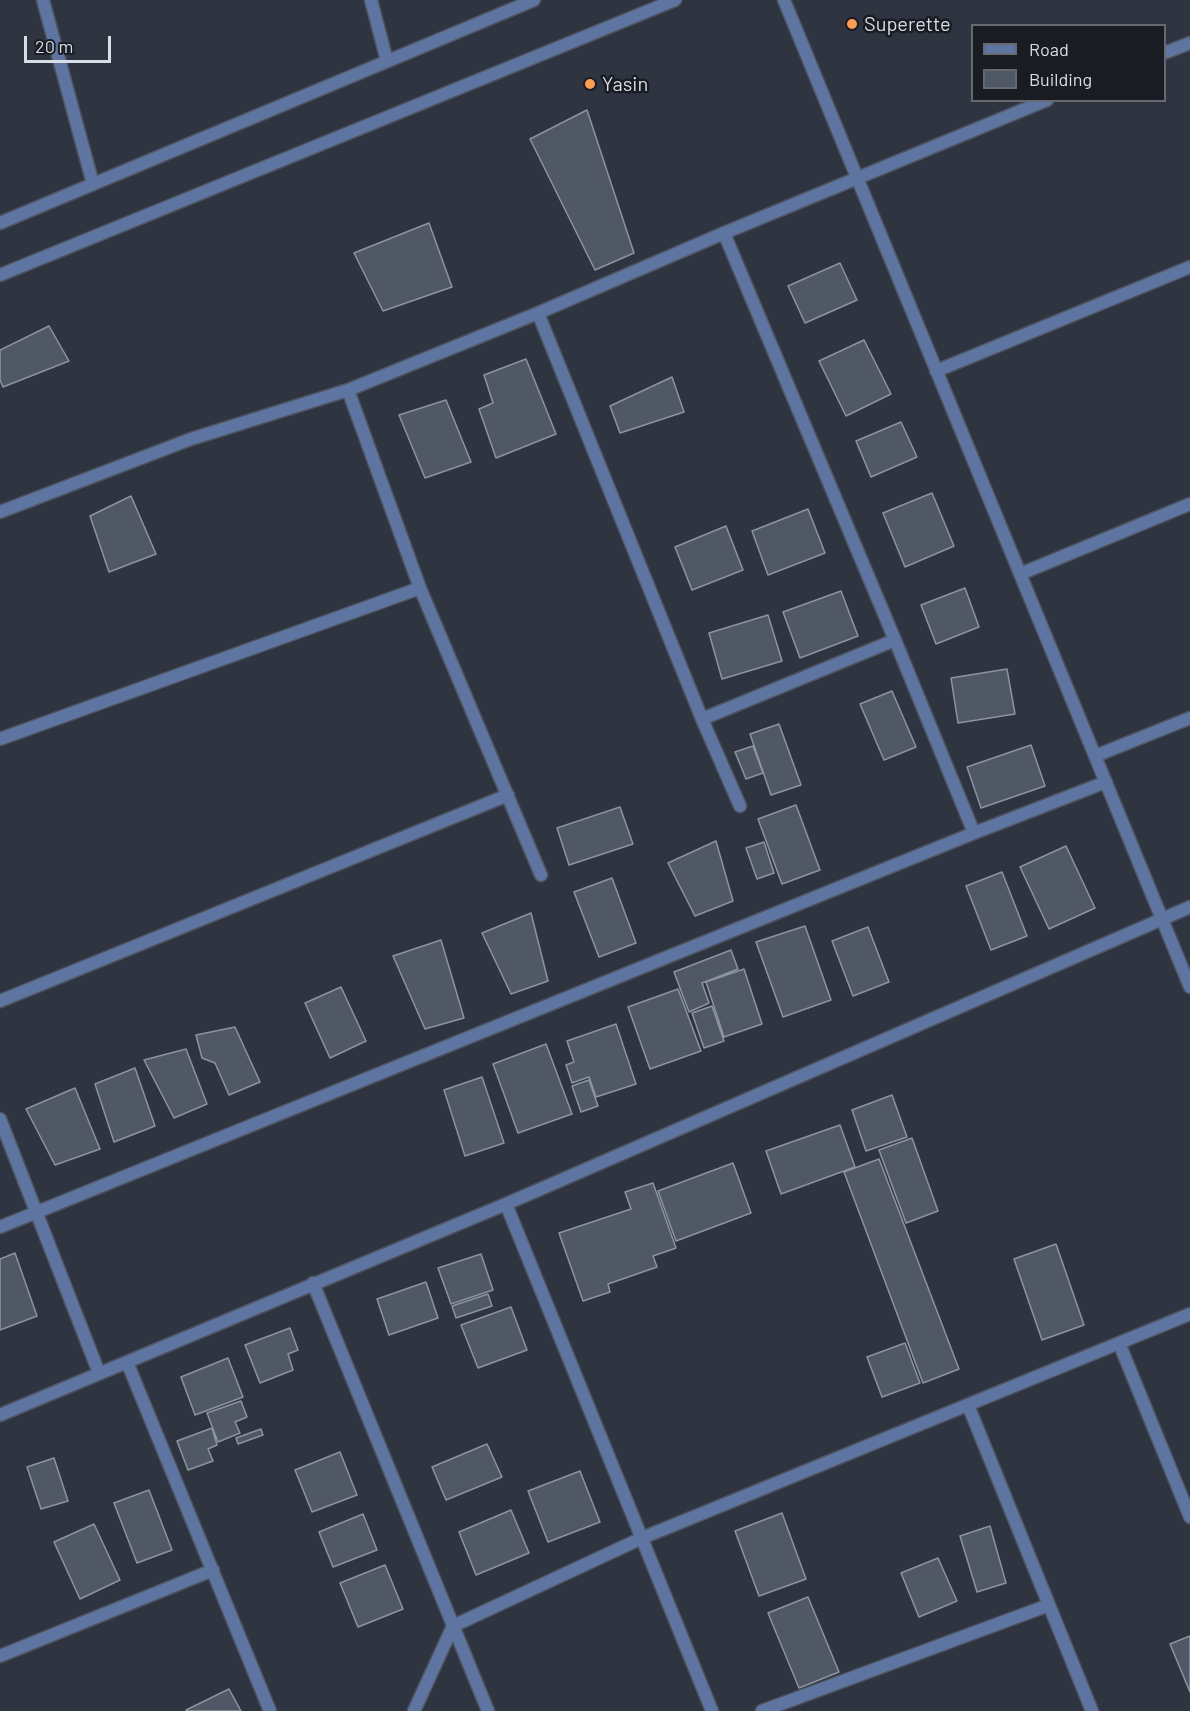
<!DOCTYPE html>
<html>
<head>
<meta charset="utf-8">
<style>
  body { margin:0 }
  #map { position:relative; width:1190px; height:1711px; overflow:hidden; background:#2e3541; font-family:Barlow,sans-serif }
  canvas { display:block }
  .legend { position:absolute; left:971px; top:24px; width:195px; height:78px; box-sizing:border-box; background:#191c22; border:2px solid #666970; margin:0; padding:8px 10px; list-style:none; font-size:18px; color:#d9dde5 }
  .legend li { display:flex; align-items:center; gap:12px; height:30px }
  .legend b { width:30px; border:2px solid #666970 }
  .scale { position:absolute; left:24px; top:36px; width:87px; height:27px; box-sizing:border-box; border:3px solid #d9dde5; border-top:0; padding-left:8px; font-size:18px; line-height:21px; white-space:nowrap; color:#d9dde5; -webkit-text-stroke:4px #191c22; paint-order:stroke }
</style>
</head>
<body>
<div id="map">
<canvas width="1190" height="1711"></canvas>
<ul class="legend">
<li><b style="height:8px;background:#5e75a1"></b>Road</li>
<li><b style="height:16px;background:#515865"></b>Building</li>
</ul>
<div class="scale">20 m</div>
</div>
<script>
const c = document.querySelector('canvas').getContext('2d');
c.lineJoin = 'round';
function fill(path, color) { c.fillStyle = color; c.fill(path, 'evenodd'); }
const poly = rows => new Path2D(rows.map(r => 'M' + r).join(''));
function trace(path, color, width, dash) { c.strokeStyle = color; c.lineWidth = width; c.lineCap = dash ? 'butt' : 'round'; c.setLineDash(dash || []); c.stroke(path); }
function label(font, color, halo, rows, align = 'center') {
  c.font = font + ' Barlow,sans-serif'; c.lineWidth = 5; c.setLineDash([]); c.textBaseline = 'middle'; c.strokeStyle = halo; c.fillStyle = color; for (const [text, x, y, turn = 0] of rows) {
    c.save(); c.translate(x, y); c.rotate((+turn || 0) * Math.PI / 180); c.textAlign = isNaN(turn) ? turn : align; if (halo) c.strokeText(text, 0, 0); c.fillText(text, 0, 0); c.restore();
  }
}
const building = poly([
  [587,110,634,253,595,270,530,139,587,110],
  [429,223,452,287,383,311,354,253,429,223],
  [840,263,857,300,805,323,788,286,840,263],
  [49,326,69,361,3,387,0,380,0,350,49,326],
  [864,340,891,394,846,416,819,361,864,340],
  [526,359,556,434,496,458,479,409,493,403,484,375,526,359],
  [672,377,684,412,620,433,610,406,672,377],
  [446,400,471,462,425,478,399,415,446,400],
  [901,422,917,457,871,477,856,441,901,422],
  [932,493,954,546,905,567,883,513,932,493],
  [131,496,156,554,109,572,90,516,131,496],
  [808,509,825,553,768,575,752,531,808,509],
  [726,526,743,570,692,590,675,547,726,526],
  [965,588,979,627,936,644,921,605,965,588],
  [841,591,858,636,800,658,783,612,841,591],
  [768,615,782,661,722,679,709,633,768,615],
  [1007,669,1015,714,958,723,951,678,1007,669],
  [892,691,916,747,884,760,860,704,892,691],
  [779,724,801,785,771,795,750,734,779,724],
  [1031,745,1045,786,981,808,967,767,1031,745],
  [753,746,763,773,746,779,735,752,753,746],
  [796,805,820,870,782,884,758,819,796,805],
  [620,807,633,844,569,865,557,828,620,807],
  [716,841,733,901,695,916,668,863,716,841],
  [764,842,774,873,757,879,746,848,764,842],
  [1066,846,1095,908,1049,929,1020,867,1066,846],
  [1002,872,1027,936,991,950,966,886,1002,872],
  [612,878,636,943,599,957,574,892,612,878],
  [531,913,548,981,511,994,482,933,531,913],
  [805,926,831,1000,783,1017,756,942,805,926],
  [868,927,889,982,853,996,832,941,868,927],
  [441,940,464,1018,425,1029,393,956,441,940],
  [731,950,738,969,702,983,709,1003,689,1012,674,972,731,950],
  [744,969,762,1024,724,1037,706,982,744,969],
  [341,987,366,1041,330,1058,305,1003,341,987],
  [678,989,701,1051,650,1069,628,1007,678,989],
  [712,1006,724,1041,704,1048,692,1013,712,1006],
  [616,1024,636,1084,596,1097,589,1077,572,1083,566,1065,574,1062,567,1041,616,1024],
  [235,1027,260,1082,229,1095,215,1063,202,1058,196,1035,235,1027],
  [546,1044,572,1114,518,1133,493,1064,546,1044],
  [186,1049,207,1104,174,1118,144,1060,186,1049],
  [135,1068,155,1126,114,1142,95,1084,135,1068],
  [482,1077,504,1143,465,1156,444,1090,482,1077],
  [589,1080,598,1106,581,1112,572,1086,589,1080],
  [75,1088,100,1149,55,1165,26,1109,75,1088],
  [892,1095,907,1137,866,1151,852,1110,892,1095],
  [840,1125,855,1167,781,1194,766,1151,840,1125],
  [912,1138,938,1211,906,1223,879,1150,912,1138],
  [879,1159,959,1369,923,1383,844,1172,879,1159],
  [733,1163,751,1213,676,1241,658,1191,733,1163],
  [653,1183,676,1248,653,1256,657,1267,608,1284,610,1292,583,1301,559,1233,631,1209,625,1192,653,1183],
  [1056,1244,1084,1325,1042,1340,1014,1259,1056,1244],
  [15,1253,37,1316,0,1330,0,1259,15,1253],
  [481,1254,493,1290,451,1304,438,1268,481,1254],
  [426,1282,438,1318,389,1335,377,1299,426,1282],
  [488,1294,492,1306,456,1318,452,1306,488,1294],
  [511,1307,527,1350,478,1368,461,1325,511,1307],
  [290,1328,298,1350,288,1354,293,1370,260,1383,245,1345,290,1328],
  [905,1343,920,1383,882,1397,867,1357,905,1343],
  [228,1358,243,1397,195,1415,181,1377,228,1358],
  [241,1401,247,1417,235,1422,240,1433,218,1442,207,1413,241,1401],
  [212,1428,217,1445,208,1449,213,1461,188,1470,177,1441,212,1428],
  [261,1429,263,1435,238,1444,236,1438,261,1429],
  [487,1444,502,1477,446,1500,432,1467,487,1444],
  [340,1452,357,1495,312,1512,295,1470,340,1452],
  [54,1458,68,1501,41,1509,27,1467,54,1458],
  [580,1471,600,1522,548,1542,528,1491,580,1471],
  [149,1490,172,1550,137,1563,114,1503,149,1490],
  [511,1510,529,1553,476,1575,459,1532,511,1510],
  [782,1513,806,1579,759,1596,735,1531,782,1513],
  [363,1514,377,1550,333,1567,319,1532,363,1514],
  [94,1524,120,1580,80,1599,54,1542,94,1524],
  [990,1526,1006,1583,977,1592,960,1536,990,1526],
  [938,1558,957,1601,919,1617,901,1573,938,1558],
  [385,1565,403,1609,358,1627,340,1583,385,1565],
  [808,1597,839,1672,799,1688,768,1613,808,1597],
  [1190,1636,1190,1692,1170,1644,1190,1636],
  [229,1689,241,1711,187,1711,186,1710,229,1689]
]);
fill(building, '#515865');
trace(building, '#8c94a2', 1.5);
const minor = poly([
  [43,0,93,184],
  [371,0,387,61],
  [784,0,1190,987],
  [1164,53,1190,43],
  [724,233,895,640,974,833],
  [538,313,702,719,740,806],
  [936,371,1190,267],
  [348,390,420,588,541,875],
  [0,512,191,439,348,390,538,313,724,233,1047,100],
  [1020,574,1190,504],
  [702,719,895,640],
  [0,739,420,588],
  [1095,756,1190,718],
  [0,1001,508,795],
  [0,1119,99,1373],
  [506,1204,712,1711],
  [0,1227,974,833,1106,782],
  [313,1283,488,1711],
  [1119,1343,1190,1517],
  [127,1362,270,1711],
  [968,1405,1092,1711],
  [0,1415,506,1204,1190,907],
  [0,1656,213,1570],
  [414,1711,453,1626,642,1538,1190,1314],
  [762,1711,1049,1605]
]);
const tertiary = poly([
  [0,223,534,0],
  [0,275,675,0]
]);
trace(minor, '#4d535f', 15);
trace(tertiary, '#4d535f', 15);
trace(minor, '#5e75a1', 12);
trace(tertiary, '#5e75a1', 12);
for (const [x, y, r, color] of [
  [852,24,6,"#fd9d54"],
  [590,84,6,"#fd9d54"]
]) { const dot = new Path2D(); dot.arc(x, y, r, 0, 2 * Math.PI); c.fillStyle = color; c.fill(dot); trace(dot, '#191c22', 2); }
label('20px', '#d9dde5', '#191c22', [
  ["Superette",864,24],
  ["Yasin",602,84]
], 'left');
</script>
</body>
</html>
